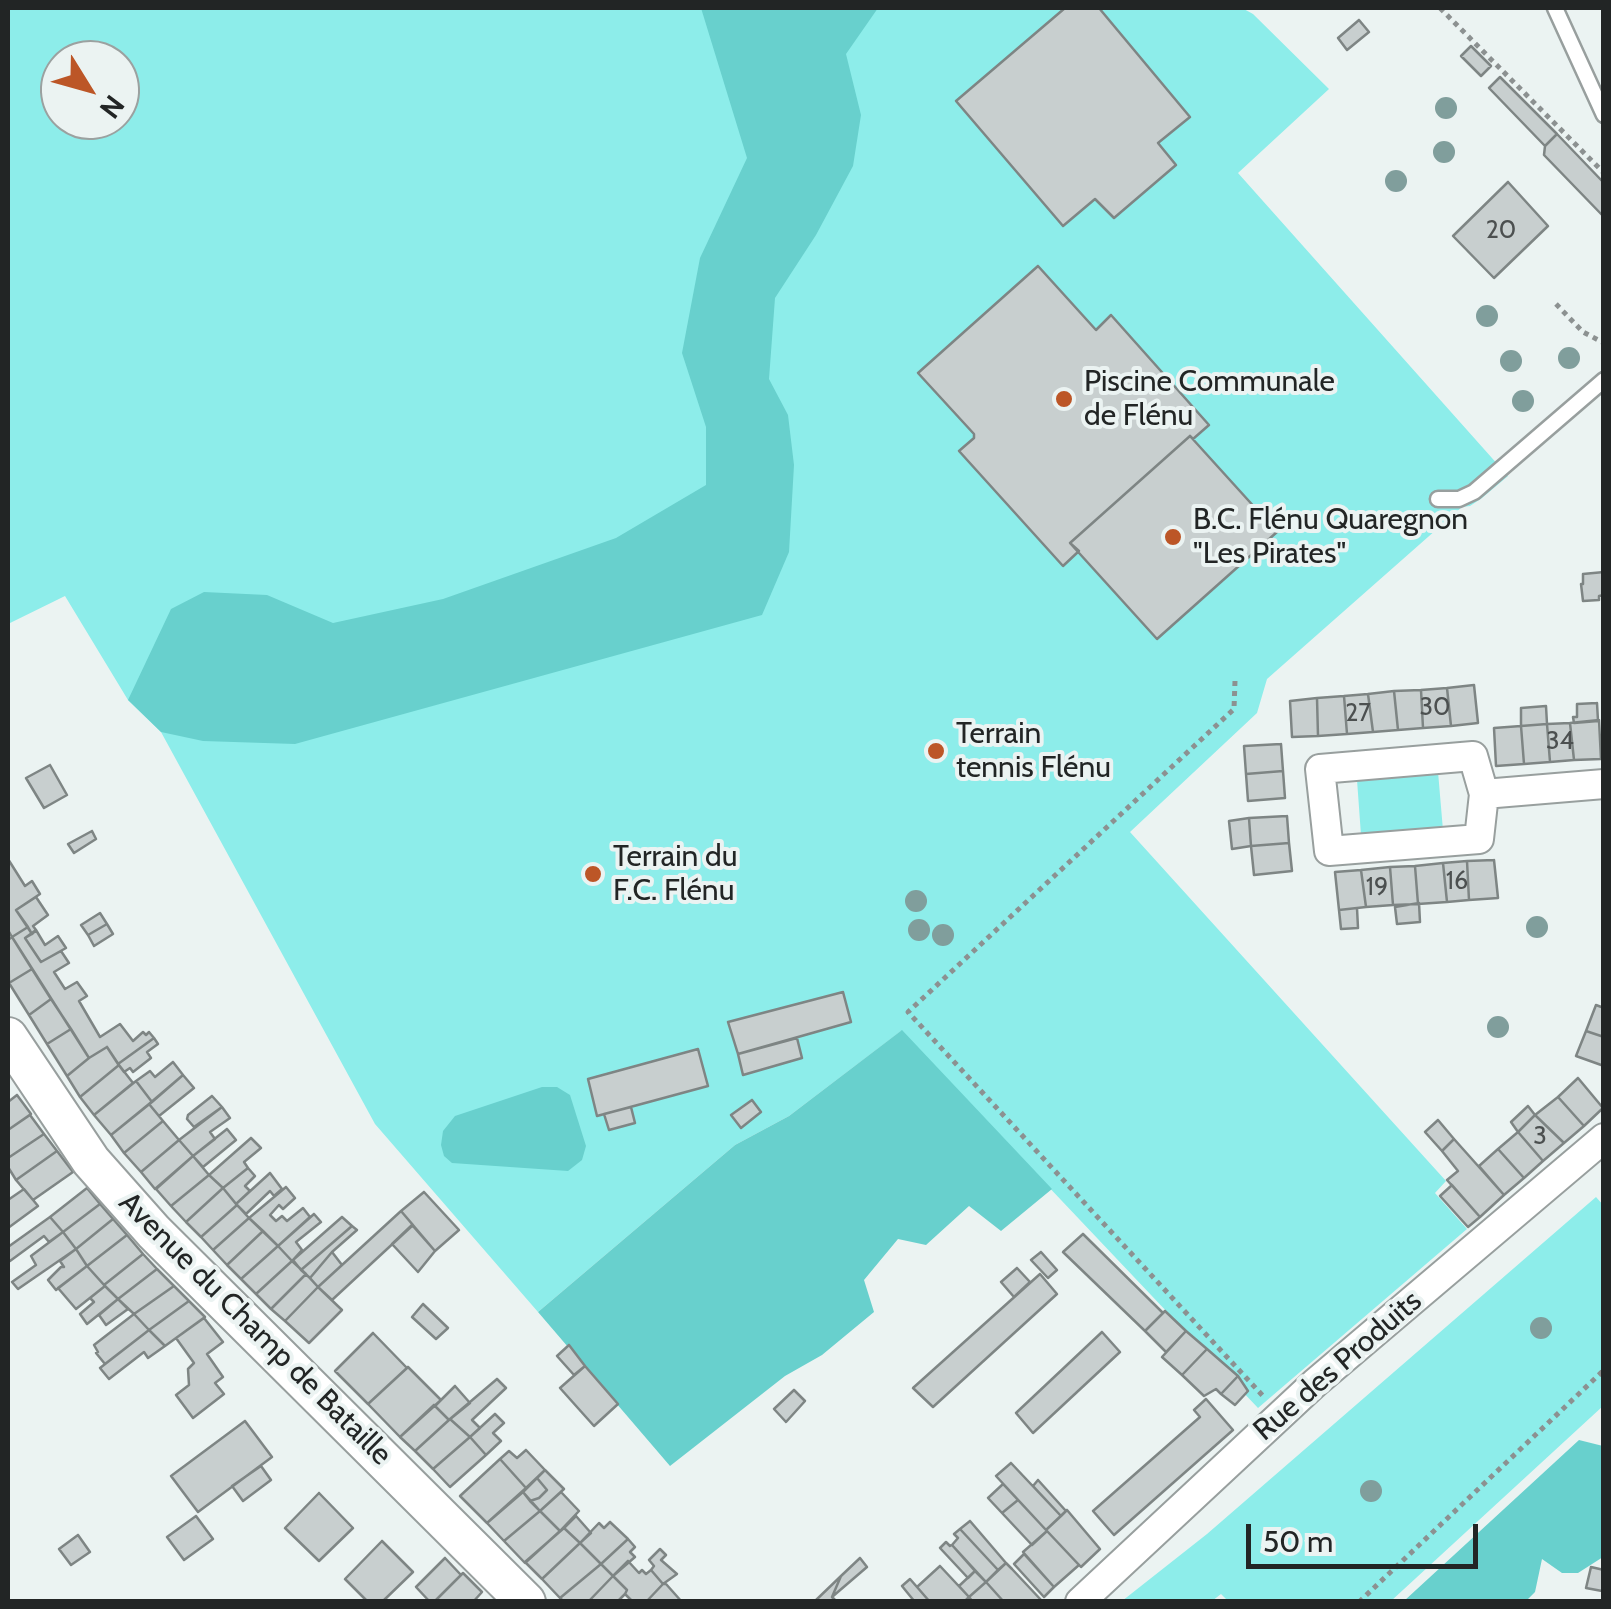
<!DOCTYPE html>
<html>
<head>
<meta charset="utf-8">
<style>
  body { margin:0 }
  #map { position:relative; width:1611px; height:1609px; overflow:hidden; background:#ebf3f2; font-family:Cabin,sans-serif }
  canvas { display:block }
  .frame { position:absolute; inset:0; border:10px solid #222525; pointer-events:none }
  .north { position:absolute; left:40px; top:40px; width:100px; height:100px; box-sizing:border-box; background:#ebf3f2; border:2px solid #9ba1a0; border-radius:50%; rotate:127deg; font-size:28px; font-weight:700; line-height:40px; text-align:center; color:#222525 }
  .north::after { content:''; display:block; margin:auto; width:35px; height:45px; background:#bc5627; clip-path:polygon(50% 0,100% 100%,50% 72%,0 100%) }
  .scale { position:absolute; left:1246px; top:1524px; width:232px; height:45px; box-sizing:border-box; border:5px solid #222525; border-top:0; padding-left:12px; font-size:30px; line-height:35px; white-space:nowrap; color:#222525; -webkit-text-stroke:8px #ebf3f2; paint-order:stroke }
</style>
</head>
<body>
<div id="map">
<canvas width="1611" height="1609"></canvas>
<div class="frame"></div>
<div class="north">N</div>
<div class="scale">50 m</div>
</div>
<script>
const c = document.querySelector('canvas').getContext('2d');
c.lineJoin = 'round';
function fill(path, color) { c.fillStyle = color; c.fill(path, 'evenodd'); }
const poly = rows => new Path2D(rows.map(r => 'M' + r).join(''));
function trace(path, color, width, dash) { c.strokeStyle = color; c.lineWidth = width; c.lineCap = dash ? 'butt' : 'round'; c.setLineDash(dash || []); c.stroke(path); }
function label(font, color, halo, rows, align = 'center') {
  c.font = font + ' Cabin,sans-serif'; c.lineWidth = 8; c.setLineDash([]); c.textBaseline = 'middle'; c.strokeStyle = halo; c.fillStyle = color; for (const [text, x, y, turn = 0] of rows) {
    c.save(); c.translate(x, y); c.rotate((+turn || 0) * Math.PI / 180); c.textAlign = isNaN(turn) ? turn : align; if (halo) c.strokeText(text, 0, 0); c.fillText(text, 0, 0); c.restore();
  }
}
fill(poly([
  [8,8,1242,8,1253,14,1329,89,1238,173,1508,476,1482,498,1470,506,1462,507,1267,679,1257,713,1130,832,1446,1181,1435,1193,1467,1229,1258,1408,901,1031,789,1116,735,1145,538,1312,375,1124,161,732,128,700,65,596,8,624],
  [60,60,120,60,120,120,60,120],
  [1437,760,1444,842,1362,849,1356,766],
  [1596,1197,1604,1206,1603,1406,1391,1601,1229,1602,1221,1594,1212,1601,1122,1601,1207,1534]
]), '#8dedea');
fill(poly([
  [701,8,878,8,846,54,861,115,853,166,816,235,775,298,769,379,788,415,794,465,789,552,762,615,295,744,203,741,161,732,128,700,171,609,204,592,267,595,333,623,443,599,616,538,706,485,706,427,682,353,700,258,747,158],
  [902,1030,1052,1189,1001,1231,969,1206,926,1245,898,1239,864,1280,874,1312,822,1355,785,1376,670,1466,538,1312,735,1145,789,1116],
  [542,1087,557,1087,570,1095,586,1146,582,1160,568,1171,452,1163,444,1156,441,1145,443,1131,455,1116],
  [1579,1440,1603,1446,1603,1557,1578,1573,1562,1573,1542,1559,1535,1592,1526,1601,1404,1601]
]), '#68d0cd');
const building = poly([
  [1065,8,1099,8,1190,117,1158,143,1176,165,1114,218,1095,199,1063,226,956,101,1065,8],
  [1359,20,1369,32,1347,50,1338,38,1359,20],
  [1471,46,1491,66,1481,76,1461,56,1471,46],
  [1500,77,1557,134,1545,146,1489,88,1500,77],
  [1557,134,1604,183,1604,217,1544,155,1545,146,1557,134],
  [1508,182,1548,226,1494,278,1453,236,1508,182],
  [1038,266,1096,330,1111,315,1209,425,1193,439,1190,436,1070,543,1079,551,1063,566,959,451,974,438,974,434,918,373,1038,266],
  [1190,436,1277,532,1157,639,1070,543,1190,436],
  [1604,572,1604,595,1599,596,1599,600,1583,601,1581,584,1583,584,1583,574,1604,572],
  [1474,685,1478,723,1451,726,1447,688,1474,685],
  [1447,688,1451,726,1423,728,1421,690,1447,688],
  [1421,690,1423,728,1398,730,1394,691,1421,690],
  [1394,691,1398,730,1373,732,1368,694,1394,691],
  [1368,694,1373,732,1347,734,1344,696,1368,694],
  [1344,696,1347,734,1318,736,1317,698,1344,696],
  [1317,698,1318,736,1292,737,1290,701,1317,698],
  [1597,703,1598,721,1574,723,1573,717,1577,717,1577,704,1597,703],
  [1546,706,1547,724,1521,726,1521,708,1546,706],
  [1599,720,1601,759,1574,760,1570,723,1599,720],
  [1570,723,1574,760,1550,762,1547,724,1570,723],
  [1547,724,1550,762,1524,764,1521,726,1547,724],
  [1521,726,1524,764,1496,766,1494,728,1521,726],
  [1281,744,1283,771,1246,774,1244,746,1281,744],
  [50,765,67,795,44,808,26,778,50,765],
  [1283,771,1285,798,1248,801,1246,774,1283,771],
  [1287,816,1289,843,1251,846,1249,818,1287,816],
  [1249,818,1251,846,1232,849,1229,821,1249,818],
  [92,831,96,839,74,853,68,844,92,831],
  [1289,843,1292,871,1254,875,1251,846,1289,843],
  [8,859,25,886,32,881,40,894,16,910,28,927,12,937,8,930,8,859],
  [1494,860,1498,898,1469,900,1467,861,1494,860],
  [1467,861,1469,900,1447,902,1443,863,1467,861],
  [1443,863,1447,902,1418,904,1415,866,1443,863],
  [1415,866,1418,904,1393,905,1390,867,1415,866],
  [1390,867,1393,905,1366,907,1361,870,1390,867],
  [1361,870,1366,907,1339,910,1335,872,1361,870],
  [36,897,48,915,33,926,36,930,32,934,16,910,36,897],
  [1419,903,1420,922,1397,924,1395,907,1419,903],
  [1357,908,1358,928,1341,929,1339,910,1357,908],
  [100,913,107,924,88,935,81,925,100,913],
  [107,924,113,934,94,946,88,935,107,924],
  [28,927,32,934,25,938,41,962,61,951,69,963,54,972,65,989,77,982,87,996,79,1001,100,1037,120,1024,133,1041,143,1032,146,1035,149,1032,154,1038,118,1064,107,1047,89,1058,12,937,28,927],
  [36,930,45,945,58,936,66,948,41,962,25,938,36,930],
  [12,937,32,969,9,983,8,940,12,937],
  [32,969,51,999,29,1015,9,983,32,969],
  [843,992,851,1022,738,1054,728,1022,843,992],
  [51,999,71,1029,47,1044,29,1015,51,999],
  [1596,1005,1604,1008,1604,1037,1586,1031,1596,1005],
  [71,1029,89,1058,67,1076,47,1044,71,1029],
  [1586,1031,1604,1037,1604,1066,1576,1056,1586,1031],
  [154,1038,158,1044,147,1052,151,1058,133,1072,130,1068,124,1072,118,1064,154,1038],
  [797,1038,802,1058,743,1075,738,1054,797,1038],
  [107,1047,119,1065,80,1097,67,1076,89,1058,107,1047],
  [698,1049,708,1086,597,1116,588,1079,698,1049],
  [173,1062,183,1075,152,1102,136,1081,150,1071,155,1077,173,1062],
  [119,1065,133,1083,94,1115,80,1097,119,1065],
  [183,1075,194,1088,159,1116,149,1104,183,1075],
  [1578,1078,1603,1108,1584,1126,1558,1097,1578,1078],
  [136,1081,152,1102,111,1135,94,1115,136,1081],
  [17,1095,31,1114,8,1130,8,1102,17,1095],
  [212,1096,222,1107,194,1127,187,1119,188,1115,212,1096],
  [1558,1097,1584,1126,1564,1143,1535,1115,1558,1097],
  [752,1100,761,1112,741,1128,731,1115,752,1100],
  [149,1104,163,1121,124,1153,111,1135,149,1104],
  [1528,1106,1535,1115,1518,1132,1511,1122,1528,1106],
  [222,1107,230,1118,210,1132,215,1139,193,1156,179,1140,222,1107],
  [631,1107,635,1123,609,1130,604,1114,631,1107],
  [30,1115,44,1134,8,1158,8,1130,30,1115],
  [1535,1115,1564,1143,1543,1161,1518,1132,1535,1115],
  [1438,1120,1454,1139,1442,1151,1425,1132,1438,1120],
  [163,1121,179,1140,141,1172,124,1153,163,1121],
  [227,1129,236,1140,203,1167,193,1156,227,1129],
  [1518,1132,1543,1161,1524,1178,1498,1149,1518,1132],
  [44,1134,57,1151,16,1180,8,1167,8,1158,44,1134],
  [251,1138,261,1148,244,1162,248,1168,223,1188,209,1175,251,1138],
  [1454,1139,1504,1195,1480,1217,1447,1180,1458,1171,1442,1151,1454,1139],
  [179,1140,193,1156,155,1189,141,1172,179,1140],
  [1498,1149,1524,1178,1504,1195,1479,1166,1498,1149],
  [57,1151,73,1172,33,1200,16,1180,57,1151],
  [193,1156,209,1175,171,1206,156,1189,193,1156],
  [248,1168,255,1176,245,1186,250,1191,236,1204,223,1188,248,1168],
  [270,1173,282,1189,274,1196,270,1191,246,1214,236,1204,270,1173],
  [209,1175,223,1188,186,1222,171,1206,209,1175],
  [1452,1185,1480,1217,1468,1227,1440,1196,1452,1185],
  [286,1187,295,1198,283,1209,279,1205,270,1215,276,1221,282,1216,287,1221,303,1208,310,1217,278,1246,249,1218,286,1187],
  [87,1188,100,1204,63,1232,50,1217,87,1188],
  [223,1188,237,1205,201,1237,186,1222,223,1188],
  [24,1189,38,1206,8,1228,8,1200,24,1189],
  [424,1192,459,1230,435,1251,401,1211,424,1192],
  [100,1204,113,1219,76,1249,63,1232,100,1204],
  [237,1205,249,1218,213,1250,201,1237,237,1205],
  [401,1211,413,1225,332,1300,318,1287,401,1211],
  [314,1214,321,1222,296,1242,302,1250,292,1261,278,1246,314,1214],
  [50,1217,63,1232,49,1242,44,1236,10,1261,8,1258,8,1247,50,1217],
  [342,1217,352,1226,301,1270,293,1260,342,1217],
  [249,1218,263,1231,227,1265,213,1250,249,1218],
  [113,1219,127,1235,87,1266,76,1249,113,1219],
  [412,1225,435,1251,418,1272,392,1244,412,1225],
  [352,1226,357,1230,332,1252,310,1278,301,1270,352,1226],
  [263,1231,278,1246,241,1279,227,1265,263,1231],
  [63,1232,76,1249,18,1289,12,1282,36,1265,31,1256,63,1232],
  [1083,1234,1163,1313,1145,1331,1063,1252,1083,1234],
  [127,1235,143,1254,104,1285,87,1266,127,1235],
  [278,1246,292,1261,256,1294,241,1279,278,1246],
  [76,1249,87,1266,56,1290,48,1280,61,1267,64,1267,60,1261,76,1249],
  [332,1252,342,1265,318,1287,310,1278,332,1252],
  [1041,1252,1057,1270,1048,1278,1031,1260,1041,1252],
  [143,1254,157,1269,118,1299,104,1285,143,1254],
  [292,1261,306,1274,271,1309,256,1294,292,1261],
  [87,1266,105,1286,76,1309,58,1288,87,1266],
  [1017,1268,1030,1282,1014,1297,1001,1282,1017,1268],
  [157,1269,174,1286,134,1314,118,1299,157,1269],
  [306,1274,318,1287,285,1321,271,1309,306,1274],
  [1040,1274,1057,1294,933,1407,913,1388,1040,1274],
  [105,1286,118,1299,87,1324,80,1314,94,1302,90,1298,105,1286],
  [174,1286,189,1301,149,1330,134,1314,174,1286],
  [318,1287,342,1310,309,1343,285,1321,318,1287],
  [118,1299,128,1309,106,1325,99,1315,118,1299],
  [189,1301,205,1317,165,1346,149,1330,189,1301],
  [423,1304,448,1328,436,1339,412,1317,423,1304],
  [1165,1311,1186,1331,1166,1352,1145,1331,1165,1311],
  [134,1314,149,1330,105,1364,96,1353,98,1352,94,1345,134,1314],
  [204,1318,223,1342,207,1354,223,1377,215,1383,224,1394,193,1418,176,1395,189,1385,188,1369,194,1363,176,1338,204,1318],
  [149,1330,165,1346,148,1358,144,1352,109,1379,100,1368,149,1330],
  [1186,1331,1207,1349,1182,1375,1162,1357,1186,1331],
  [1102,1332,1120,1352,1033,1433,1016,1413,1102,1332],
  [373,1333,407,1368,368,1404,335,1371,373,1333],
  [569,1345,585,1366,574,1375,557,1356,569,1345],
  [1207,1349,1238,1376,1221,1394,1216,1389,1204,1396,1182,1375,1207,1349],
  [585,1366,618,1404,594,1426,560,1388,585,1366],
  [408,1367,441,1400,400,1437,368,1404,408,1367],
  [1238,1376,1248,1391,1235,1405,1221,1394,1238,1376],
  [497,1379,506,1388,472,1420,480,1428,470,1437,450,1419,497,1379],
  [455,1386,470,1403,449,1420,435,1406,455,1386],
  [794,1390,805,1401,786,1422,774,1409,794,1390],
  [1206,1399,1233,1430,1114,1535,1093,1511,1200,1417,1194,1410,1206,1399],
  [434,1405,449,1420,415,1451,400,1437,434,1405],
  [495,1414,504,1423,493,1433,501,1441,486,1455,470,1437,495,1414],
  [450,1419,470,1437,433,1469,415,1451,450,1419],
  [245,1421,272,1457,198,1512,171,1476,245,1421],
  [470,1437,486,1455,450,1487,433,1469,470,1437],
  [526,1450,545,1470,526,1488,500,1459,509,1451,517,1458,526,1450],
  [500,1459,526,1488,487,1523,460,1496,500,1459],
  [1011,1463,1061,1516,1046,1530,996,1476,1011,1463],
  [261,1466,271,1480,243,1501,232,1486,261,1466],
  [545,1470,564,1489,540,1511,530,1501,539,1498,547,1490,537,1478,545,1470],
  [537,1478,547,1490,539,1498,530,1501,523,1492,537,1478],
  [1038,1480,1066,1511,1061,1516,1033,1486,1038,1480],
  [1003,1484,1018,1500,1002,1513,988,1498,1003,1484],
  [523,1492,540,1511,504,1541,487,1523,523,1492],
  [561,1492,579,1511,560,1531,540,1511,561,1492],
  [319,1493,353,1528,319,1561,285,1528,319,1493],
  [1018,1500,1047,1531,1032,1545,1002,1513,1018,1500],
  [1067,1510,1100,1549,1081,1567,1046,1530,1067,1510],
  [540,1511,560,1531,525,1563,504,1541,540,1511],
  [196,1516,213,1539,184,1560,167,1537,196,1516],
  [576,1516,591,1533,580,1543,564,1528,576,1516],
  [970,1521,1006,1563,998,1570,960,1529,970,1521],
  [610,1522,628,1539,601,1564,580,1543,599,1523,604,1528,610,1522],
  [564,1528,580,1543,542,1579,525,1562,564,1528],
  [960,1529,998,1570,986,1582,952,1545,958,1538,954,1534,960,1529],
  [1047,1531,1079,1565,1054,1587,1023,1552,1047,1531],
  [78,1535,90,1552,71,1565,59,1549,78,1535],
  [628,1539,635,1547,630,1552,635,1557,613,1576,601,1564,628,1539],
  [382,1541,413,1572,382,1602,368,1602,345,1579,382,1541],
  [946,1542,950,1546,952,1545,975,1571,968,1578,940,1548,946,1542],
  [580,1543,601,1564,560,1598,542,1579,580,1543],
  [660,1549,666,1555,661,1560,677,1574,663,1584,651,1570,654,1566,649,1560,660,1549],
  [1024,1554,1054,1587,1044,1597,1014,1564,1024,1554],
  [445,1558,461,1575,434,1602,430,1602,416,1587,445,1558],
  [860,1558,867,1567,832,1597,841,1576,860,1558],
  [628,1561,639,1573,642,1570,646,1574,651,1570,663,1584,646,1602,633,1602,625,1594,627,1590,613,1576,628,1561],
  [1006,1563,1012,1569,1042,1601,1004,1602,986,1582,1006,1563],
  [601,1564,613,1576,588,1602,564,1602,560,1598,601,1564],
  [940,1566,969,1597,964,1602,930,1602,917,1587,940,1566],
  [1591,1567,1604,1570,1602,1591,1586,1588,1591,1567],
  [975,1571,986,1582,969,1597,959,1586,975,1571],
  [463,1573,482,1592,473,1602,434,1602,463,1573],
  [613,1576,627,1590,625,1594,617,1602,588,1602,613,1576],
  [841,1576,832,1597,835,1600,814,1602,841,1576],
  [910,1579,917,1587,930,1602,915,1602,906,1591,902,1586,910,1579],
  [986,1582,1004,1602,973,1602,969,1597,986,1582],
  [663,1584,666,1584,682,1602,646,1602,663,1584]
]);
fill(building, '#c8cfcf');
trace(building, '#7e8584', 2.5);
const lane = poly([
  [1555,8,1604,115],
  [1438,499,1459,499,1474,492,1604,380]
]);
const street = poly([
  [1473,756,1484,794,1479,839,1329,851,1320,769,1473,756],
  [1484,794,1604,784],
  [1080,1602,1315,1383,1604,1138]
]);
const secondary = poly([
  [8,1037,91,1161,154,1232,526,1602]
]);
trace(lane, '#989f9e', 19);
trace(street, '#989f9e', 32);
trace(secondary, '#989f9e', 42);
trace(poly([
  [1440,8,1604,173],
  [1556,304,1583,332,1604,343],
  [1235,681,1234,709,908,1012,1263,1396],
  [1359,1602,1604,1370]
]), '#8c9191', 5, [5, 5]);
trace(lane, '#fff', 14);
trace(street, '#fff', 28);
trace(secondary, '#fff', 38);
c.fillStyle = '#809e9c';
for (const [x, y] of [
  [1446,108],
  [1444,152],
  [1396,181],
  [1487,316],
  [1569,358],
  [1511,361],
  [1523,401],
  [916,901],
  [1537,927],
  [919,930],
  [943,935],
  [1498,1027],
  [1541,1328],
  [1371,1491]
]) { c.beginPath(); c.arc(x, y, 11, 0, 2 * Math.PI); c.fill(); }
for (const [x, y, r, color] of [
  [1064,399,10,"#bc5627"],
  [1173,537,10,"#bc5627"],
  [936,751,10,"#bc5627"],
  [593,874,10,"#bc5627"]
]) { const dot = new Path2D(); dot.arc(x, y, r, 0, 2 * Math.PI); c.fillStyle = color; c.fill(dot); trace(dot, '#ebf3f2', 4); }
label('25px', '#4c5050', null, [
  ["20",1501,231],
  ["30",1435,708],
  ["27",1358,714],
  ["34",1560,742],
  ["16",1457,882],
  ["19",1377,888],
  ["3",1540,1137]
]);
label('30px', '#222525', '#ebf3f2', [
  ["Piscine Communale",1084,382],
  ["de Flénu",1084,416],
  ["B.C. Flénu Quaregnon",1193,520],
  ["\"Les Pirates\"",1193,554],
  ["Terrain",956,734],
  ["tennis Flénu",956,768],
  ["Terrain du",613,857],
  ["F.C. Flénu",613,891]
], 'left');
label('30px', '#222525', '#ebf3f2', [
  ["Avenue du Champ de Bataille",255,1329,45],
  ["Rue des Produits",1338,1366,-41]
]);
</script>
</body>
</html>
